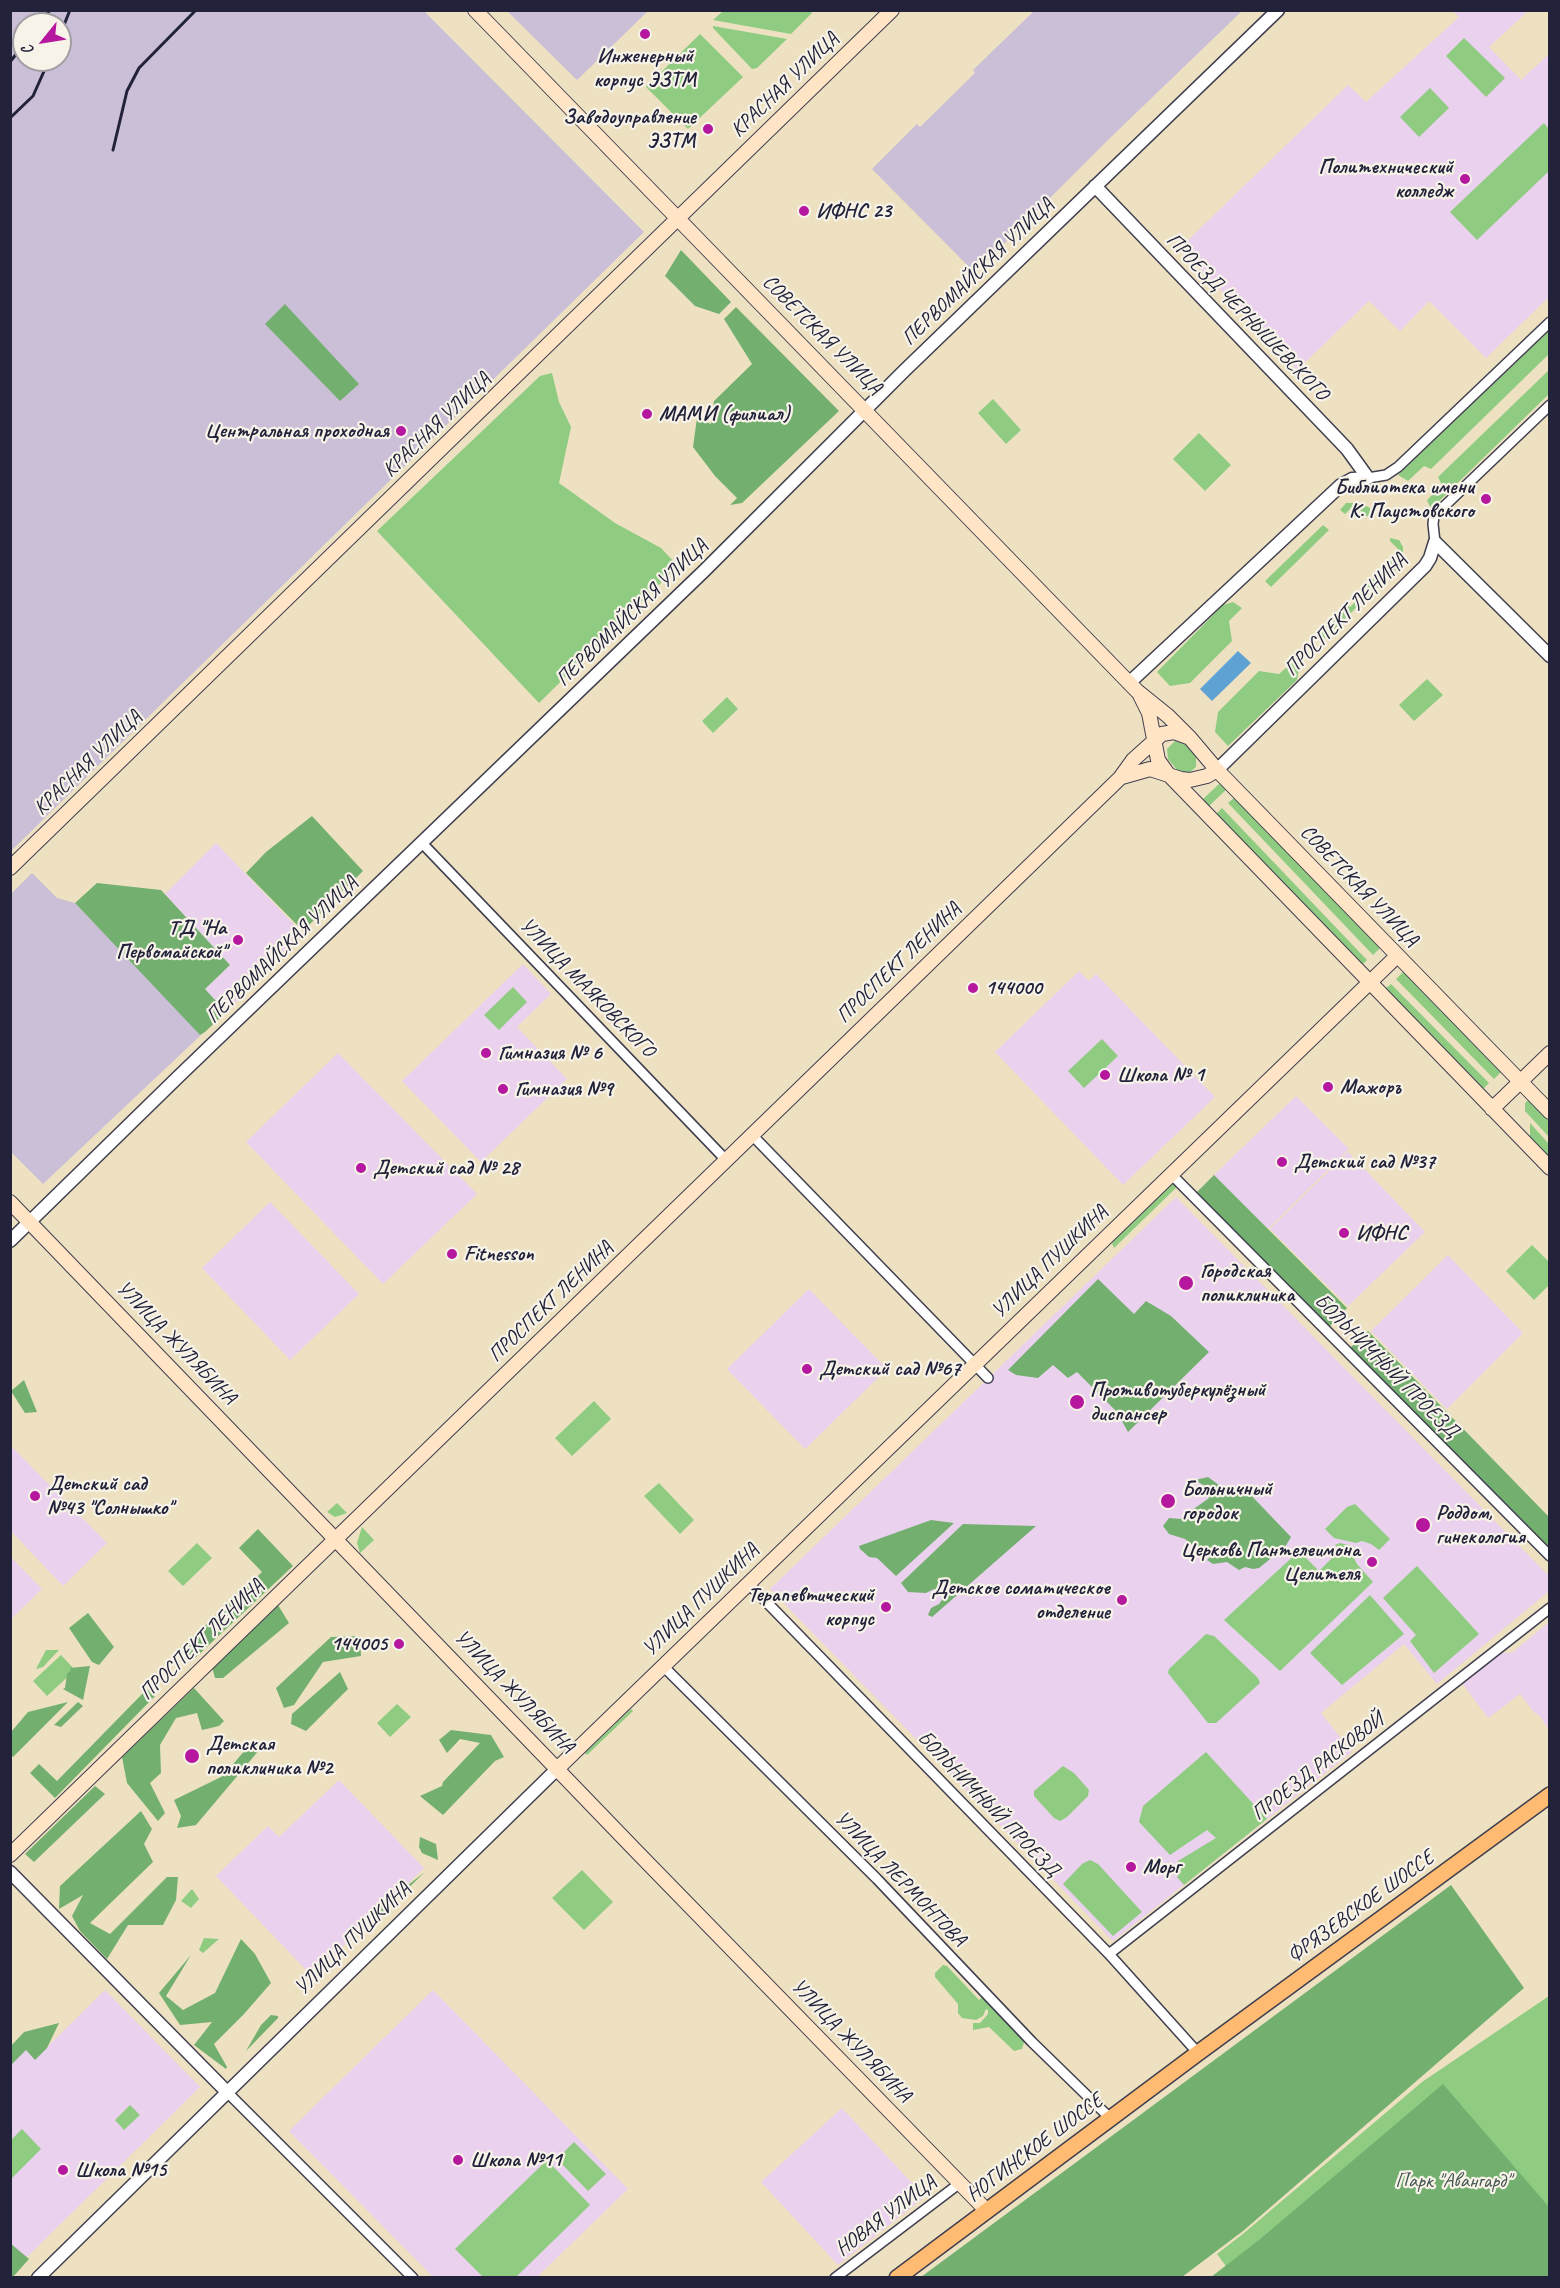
<!DOCTYPE html>
<html>
<head>
<meta charset="utf-8">
<style>
  body { margin:0 }
  #map { position:relative; width:1560px; height:2288px; overflow:hidden; background:#ede1c2; font-family:Caveat,sans-serif }
  canvas { display:block }
  .frame { position:absolute; inset:0; border:12px solid #22223b; pointer-events:none }
  .north { position:absolute; left:12px; top:12px; width:60px; height:60px; box-sizing:border-box; background:#f7f3e8; border:2px solid #a29fa3; border-radius:50%; rotate:240deg; font-size:16px; font-weight:700; line-height:24px; text-align:center; color:#22223b }
  .north::after { content:''; display:block; margin:auto; width:21px; height:27px; background:#b5179e; clip-path:polygon(50% 0,100% 100%,50% 72%,0 100%) }
</style>
</head>
<body>
<div id="map">
<canvas width="1560" height="2288"></canvas>
<div class="frame"></div>
<div class="north">С</div>
</div>
<script>
const c = document.querySelector('canvas').getContext('2d');
c.lineJoin = 'round';
function fill(path, color) { c.fillStyle = color; c.fill(path, 'evenodd'); }
const poly = rows => new Path2D(rows.map(r => 'M' + r).join(''));
function trace(path, color, width, dash) { c.strokeStyle = color; c.lineWidth = width; c.lineCap = dash ? 'butt' : 'round'; c.setLineDash(dash || []); c.stroke(path); }
function label(font, color, halo, rows, align = 'center') {
  c.font = font + ' Caveat,sans-serif'; c.lineWidth = 4.5; c.setLineDash([]); c.textBaseline = 'middle'; c.strokeStyle = halo; c.fillStyle = color; for (const [text, x, y, turn = 0] of rows) {
    c.save(); c.translate(x, y); c.rotate((+turn || 0) * Math.PI / 180); c.textAlign = isNaN(turn) ? turn : align; if (halo) c.strokeText(text, 0, 0); c.fillText(text, 0, 0); c.restore();
  }
}
fill(poly([
  [1453,11,1528,11,1489,47,1521,80,1549,54,1549,297,1486,358,1429,301,1400,331,1369,301,1297,370,1180,248,1348,85,1366,102,1459,17],
  [216,843,304,935,226,1012,205,989,230,965,165,894],
  [523,964,551,994,517,1027,567,1079,481,1162,402,1081],
  [1079,971,1089,981,1096,974,1215,1097,1123,1185,995,1052],
  [338,1053,477,1194,383,1284,246,1142],
  [1296,1096,1349,1149,1268,1229,1214,1175],
  [1348,1152,1425,1232,1348,1306,1270,1229],
  [1176,1197,1550,1577,1549,1591,1437,1684,1404,1644,1321,1713,1352,1752,1113,1941,770,1589],
  [270,1202,359,1294,290,1360,202,1268],
  [1448,1255,1523,1333,1447,1409,1371,1331],
  [809,1289,887,1369,805,1449,727,1369],
  [10,1445,107,1543,63,1586,11,1531],
  [11,1557,42,1589,11,1619],
  [1549,1622,1549,1730,1540,1716,1534,1712,1520,1694,1488,1718,1462,1683,1499,1654,1513,1652],
  [339,1780,424,1868,312,1976,216,1876,268,1826,279,1837],
  [105,1990,200,2087,21,2263,11,2253,11,2065,26,2050,35,2059],
  [433,1990,628,2189,537,2277,433,2277,289,2131],
  [842,2108,925,2197,838,2265,761,2182]
]), '#ead1ed');
fill(poly([
  [11,11,424,11,644,232,11,851],
  [24,24,60,24,60,60,24,60],
  [507,11,648,11,577,80],
  [1034,11,1242,11,1110,138,975,273,872,169,917,124,920,127,975,73,973,70],
  [32,873,57,898,75,903,201,1035,43,1184,11,1152,11,894]
]), '#cabfd7');
fill(poly([
  [809,10,812,13,791,34,713,20,723,11],
  [713,26,787,39,757,68,752,69,713,28],
  [700,34,743,77,688,129,646,87],
  [1464,38,1505,78,1486,97,1446,56],
  [1430,88,1449,108,1419,137,1400,117],
  [1544,123,1549,129,1549,171,1477,240,1450,212],
  [1549,331,1549,354,1431,469,1424,466,1408,481,1398,475],
  [1549,370,1549,394,1431,509,1427,500,1442,485,1438,477],
  [552,373,559,402,571,427,559,483,615,523,661,548,678,566,539,703,377,531,540,376],
  [993,399,1021,430,1006,444,978,413],
  [1199,433,1231,465,1205,491,1173,459],
  [1346,503,1361,503,1370,508,1370,516,1366,516,1358,508,1355,511,1351,508,1345,514,1340,510],
  [1323,525,1329,530,1271,587,1265,581],
  [1390,538,1399,540,1403,547,1403,563,1366,598,1360,591,1397,555,1395,553,1398,549,1390,541],
  [1357,600,1361,603,1323,640,1316,633,1346,604,1350,607],
  [1233,602,1242,608,1229,621,1232,641,1190,683,1170,686,1157,672,1223,605],
  [1294,661,1299,669,1297,680,1228,746,1215,732,1218,712,1259,671,1279,674],
  [1427,679,1443,695,1414,721,1399,705],
  [727,697,738,709,713,733,702,721],
  [1175,741,1186,745,1196,757,1196,767,1189,773,1179,772,1168,759,1167,749],
  [1219,784,1227,789,1208,807,1203,799],
  [1235,797,1380,948,1373,955,1228,803],
  [1222,808,1367,960,1361,966,1215,815],
  [1403,972,1501,1072,1494,1079,1396,979],
  [1391,984,1489,1083,1482,1090,1384,990],
  [513,987,527,1002,499,1030,484,1015],
  [1102,1039,1118,1056,1084,1088,1068,1071],
  [1528,1100,1549,1121,1549,1137,1525,1111,1525,1103],
  [1530,1123,1549,1144,1549,1159,1530,1139],
  [1173,1183,1179,1185,1114,1248,1112,1243],
  [1532,1245,1550,1263,1549,1285,1534,1300,1506,1271],
  [594,1401,611,1419,572,1456,555,1438],
  [659,1483,694,1520,680,1534,644,1496],
  [337,1503,347,1513,335,1517,327,1512],
  [1355,1504,1390,1539,1379,1550,1371,1544,1362,1541,1356,1543,1334,1538,1325,1529,1347,1507],
  [362,1527,374,1540,360,1553,357,1543],
  [197,1543,212,1558,183,1586,168,1571],
  [1340,1543,1353,1546,1356,1549,1352,1554,1357,1564,1373,1582,1280,1671,1224,1620,1299,1551,1319,1571,1340,1550,1335,1545],
  [1417,1566,1479,1634,1434,1673,1410,1641,1416,1635,1383,1598],
  [1370,1595,1404,1634,1342,1685,1310,1653],
  [1206,1634,1214,1636,1258,1678,1260,1683,1216,1723,1208,1723,1168,1673,1169,1669],
  [46,1650,59,1650,43,1667,36,1669],
  [61,1655,75,1670,47,1696,33,1681],
  [397,1704,411,1717,390,1737,377,1723],
  [631,1709,633,1711,587,1755,585,1753],
  [1206,1752,1267,1819,1184,1885,1177,1877,1181,1872,1178,1861,1216,1838,1207,1830,1170,1855,1139,1822,1143,1806],
  [1063,1766,1074,1773,1089,1790,1088,1796,1067,1817,1060,1821,1054,1818,1034,1796,1034,1791],
  [1090,1860,1098,1864,1142,1912,1113,1936,1063,1884,1082,1864],
  [582,1870,613,1902,584,1930,552,1898],
  [192,1889,199,1899,191,1908,181,1901],
  [204,1938,219,1939,203,1953,199,1950],
  [943,1965,947,1966,979,2000,984,1996,1025,2039,1022,2049,1014,2051,989,2027,973,2030,973,2023,980,2023,988,2014,988,2010,986,2009,983,2016,976,2020,962,2018,958,2013,958,2004,935,1977,935,1973],
  [1549,1996,1549,2277,1234,2277,1217,2254,1244,2233,1422,2082],
  [130,2105,140,2115,124,2130,115,2120],
  [22,2129,41,2149,11,2179,11,2140],
  [574,2142,606,2174,588,2191,557,2159],
  [547,2160,590,2205,516,2277,483,2277,455,2249]
]), '#8fcc82');
fill(poly([
  [681,250,731,302,719,314,695,306,665,276],
  [285,304,359,384,340,401,265,324],
  [736,307,839,411,742,503,730,505,737,498,715,476,693,447,697,418,711,424,714,401,752,364,724,319],
  [312,816,363,871,303,931,246,873,266,852],
  [97,883,161,890,230,965,205,989,226,1012,205,1032,200,1035,75,903],
  [1214,1175,1347,1308,1329,1327,1195,1194],
  [1098,1279,1134,1314,1146,1301,1171,1316,1209,1352,1128,1432,1117,1412,1077,1372,1068,1378,1053,1365,1038,1378,1016,1375,1008,1370],
  [1368,1331,1549,1517,1549,1552,1350,1348],
  [24,1380,37,1412,25,1413,11,1391],
  [1208,1477,1234,1496,1245,1489,1291,1537,1285,1547,1259,1568,1253,1569,1245,1567,1239,1570,1227,1562,1213,1564,1207,1560,1213,1554,1209,1549,1194,1546,1185,1539,1169,1534,1163,1526,1169,1518,1180,1519,1209,1498,1208,1488,1195,1480],
  [931,1520,954,1523,896,1576,877,1558,869,1557,860,1549,859,1546],
  [963,1524,1036,1526,932,1617,928,1615,931,1608,939,1604,945,1596,943,1591,934,1589,926,1593,908,1592,901,1583],
  [258,1529,293,1566,193,1660,181,1648,262,1572,239,1548],
  [278,1605,289,1623,223,1678,215,1678,212,1667],
  [88,1613,114,1647,99,1665,92,1662,69,1628],
  [360,1636,361,1656,323,1662,294,1705,284,1708,276,1688,331,1637],
  [90,1666,83,1700,63,1689,65,1688,67,1674,71,1670,70,1668],
  [340,1672,348,1689,306,1731,291,1724,292,1714],
  [194,1688,224,1721,219,1726,202,1730,197,1713,176,1718,160,1745,161,1773,150,1783,165,1813,158,1821,127,1783,122,1757],
  [147,1689,155,1696,55,1798,30,1773,39,1764,57,1781],
  [68,1702,13,1757,11,1755,11,1732,28,1712],
  [78,1702,83,1706,61,1727,54,1725],
  [451,1730,491,1735,504,1757,495,1761,443,1815,420,1796,442,1786,443,1782,480,1743,460,1739,447,1753,439,1740],
  [252,1742,260,1749,196,1825,177,1828,181,1816,174,1800,223,1776],
  [95,1786,105,1794,34,1862,25,1854],
  [141,1811,152,1829,144,1844,153,1862,90,1923,110,1934,167,1877,178,1877,176,1900,163,1925,128,1925,107,1959,80,1931,72,1916,83,1895,59,1909,60,1886],
  [420,1837,436,1844,438,1860,422,1853,419,1847],
  [425,1872,375,1920,373,1912],
  [1451,1885,1524,1988,1243,2231,1182,2277,921,2277],
  [241,1939,255,1954,271,1983,244,2014,214,2044,227,2067,226,2069,194,2045,212,2022,180,2025,159,1993,191,1955,166,1996,183,2010,215,1993],
  [271,2015,278,2016,278,2018,246,2051,261,2025],
  [59,2023,47,2048,35,2060,26,2050,11,2065,11,2046,24,2032],
  [1443,2084,1549,2207,1549,2277,1211,2277,1259,2240],
  [10,2243,29,2259,13,2277,11,2277]
]), '#73b070');
fill(poly([
  [1238,651,1251,663,1212,701,1200,689]
]), '#5ea1d3');
const minor = poly([
  [1368,478,1386,475,1398,467,1550,322],
  [1435,542,1433,524,1434,516,1550,405],
  [421,842,726,1160],
  [752,1135,988,1378],
  [1172,1175,1550,1556],
  [748,1583,1109,1954,1198,2053],
  [663,1666,877,1879,1032,2042,1110,2118],
  [1109,1954,1550,1608],
  [227,2092,413,2278],
  [835,2278,960,2183]
]);
const tertiary = poly([
  [1095,186,1347,449,1368,478],
  [1129,683,1341,485,1352,479,1368,478],
  [1217,770,1425,566,1430,558,1435,542,1550,656],
  [10,1241,178,1077,705,570,904,371,1278,10],
  [10,1872,227,2092],
  [38,2278,558,1768]
]);
const secondary = poly([
  [475,10,1137,691,1168,716,1190,738,1217,770,1550,1112],
  [1140,695,1149,713,1158,760,1168,774,1550,1168],
  [1122,777,1150,769,1181,779,1190,780,1207,776,1217,770],
  [10,868,892,10],
  [1492,1109,1550,1053],
  [10,1202,637,1852,987,2211],
  [558,1768,1397,956],
  [10,1855,1120,778,1133,760,1162,734,1174,732,1190,738]
]);
const trunk = poly([
  [897,2278,1198,2053,1550,1795]
]);
trace(minor, '#403f4f', 12);
trace(tertiary, '#403f4f', 15);
trace(secondary, '#403f4f', 16);
trace(trunk, '#403f4f', 18);
trace(minor, '#fff', 9);
trace(tertiary, '#fff', 12);
trace(secondary, '#ffe4c6', 14);
trace(trunk, '#ffbb71', 15);
trace(poly([
  [39,24,50,10],
  [60,35,70,10],
  [10,62,24,44],
  [10,118,33,96,49,60],
  [113,150,127,91,139,68,196,10]
]), '#22223b', 3);
for (const [x, y, r, color] of [
  [645,34,6,"#b5179e"],
  [708,129,6,"#b5179e"],
  [1465,179,6,"#b5179e"],
  [804,211,6,"#b5179e"],
  [647,414,6,"#b5179e"],
  [401,431,6,"#b5179e"],
  [1486,499,6,"#b5179e"],
  [238,940,6,"#b5179e"],
  [973,988,6,"#b5179e"],
  [486,1053,6,"#b5179e"],
  [1105,1075,6,"#b5179e"],
  [1328,1087,6,"#b5179e"],
  [503,1089,6,"#b5179e"],
  [1282,1162,6,"#b5179e"],
  [361,1168,6,"#b5179e"],
  [1344,1233,6,"#b5179e"],
  [452,1254,6,"#b5179e"],
  [1186,1283,8,"#b5179e"],
  [807,1369,6,"#b5179e"],
  [1077,1402,8,"#b5179e"],
  [35,1496,6,"#b5179e"],
  [1168,1501,8,"#b5179e"],
  [1423,1525,8,"#b5179e"],
  [1372,1562,6,"#b5179e"],
  [1122,1600,6,"#b5179e"],
  [886,1607,6,"#b5179e"],
  [399,1644,6,"#b5179e"],
  [192,1756,8,"#b5179e"],
  [1131,1867,6,"#b5179e"],
  [458,2160,6,"#b5179e"],
  [63,2170,6,"#b5179e"]
]) { const dot = new Path2D(); dot.arc(x, y, r, 0, 2 * Math.PI); c.fillStyle = color; c.fill(dot); trace(dot, '#f7f3e8', 2); }
label('bold 21px', '#22223b', '#f7f3e8', [
  ["Инженерный",645,56,"center"],
  ["корпус ЭЗТМ",645,80,"center"],
  ["Заводоуправление",696,117,"right"],
  ["ЭЗТМ",696,141,"right"],
  ["Политехнический",1453,167,"right"],
  ["колледж",1453,191,"right"],
  ["ИФНС 23",816,211],
  ["МАМИ (филиал)",659,414],
  ["Центральная проходная",389,431,"right"],
  ["Библиотека имени",1474,487,"right"],
  ["К. Паустовского",1474,511,"right"],
  ["ТД \"На",226,928,"right"],
  ["Первомайской\"",226,952,"right"],
  ["144000",985,988],
  ["Гимназия № 6",498,1053],
  ["Школа № 1",1117,1075],
  ["Мажоръ",1340,1087],
  ["Гимназия №9",515,1089],
  ["Детский сад №37",1294,1162],
  ["Детский сад № 28",373,1168],
  ["ИФНС",1356,1233],
  ["Fitnesson",464,1254],
  ["Городская",1200,1271],
  ["поликлиника",1200,1295],
  ["Детский сад №67",819,1369],
  ["Противотуберкулёзный",1090,1390],
  ["диспансер",1090,1414],
  ["Детский сад",47,1484],
  ["№43 \"Солнышко\"",47,1508],
  ["Больничный",1182,1489],
  ["городок",1182,1513],
  ["Роддом,",1436,1513],
  ["гинекология",1436,1537],
  ["Церковь Пантелеимона",1360,1550,"right"],
  ["Целителя",1360,1574,"right"],
  ["Детское соматическое",1110,1588,"right"],
  ["отделение",1110,1612,"right"],
  ["Терапевтический",874,1595,"right"],
  ["корпус",874,1619,"right"],
  ["144005",387,1644,"right"],
  ["Детская",206,1744],
  ["поликлиника №2",206,1768],
  ["Морг",1143,1867],
  ["Школа №11",470,2160],
  ["Школа №15",75,2170]
], 'left');
label('21px', '#22223b', '#f7f3e8', [
  ["КРАСНАЯ УЛИЦА",785,85,-44],
  ["ПЕРВОМАЙСКАЯ УЛИЦА",978,272,-44],
  ["ПРОЕЗД ЧЕРНЫШЕВСКОГО",1247,317,46],
  ["СОВЕТСКАЯ УЛИЦА",822,335,45],
  ["КРАСНАЯ УЛИЦА",437,425,-44],
  ["ПЕРВОМАЙСКАЯ УЛИЦА",632,613,-44],
  ["ПРОСПЕКТ ЛЕНИНА",1346,615,-45],
  ["КРАСНАЯ УЛИЦА",88,763,-44],
  ["СОВЕТСКАЯ УЛИЦА",1359,886,46],
  ["ПЕРВОМАЙСКАЯ УЛИЦА",282,950,-44],
  ["ПРОСПЕКТ ЛЕНИНА",899,963,-44],
  ["УЛИЦА МАЯКОВСКОГО",587,988,46],
  ["УЛИЦА ПУШКИНА",1050,1262,-44],
  ["ПРОСПЕКТ ЛЕНИНА",551,1302,-44],
  ["УЛИЦА ЖУЛЯБИНА",176,1343,46],
  ["БОЛЬНИЧНЫЙ ПРОЕЗД",1386,1366,45],
  ["УЛИЦА ПУШКИНА",701,1600,-44],
  ["ПРОСПЕКТ ЛЕНИНА",202,1640,-44],
  ["УЛИЦА ЖУЛЯБИНА",514,1692,46],
  ["ПРОЕЗД РАСКОВОЙ",1318,1767,-38],
  ["БОЛЬНИЧНЫЙ ПРОЕЗД",988,1804,46],
  ["УЛИЦА ЛЕРМОНТОВА",900,1879,46],
  ["ФРЯЗЕВСКОЕ ШОССЕ",1361,1907,-36],
  ["УЛИЦА ПУШКИНА",353,1939,-44],
  ["УЛИЦА ЖУЛЯБИНА",851,2041,46],
  ["НОГИНСКОЕ ШОССЕ",1035,2148,-37],
  ["НОВАЯ УЛИЦА",886,2216,-37]
]);
label('21px', '#435550', '#f7f3e8', [
  ["Парк \"Авангард\"",1453,2181]
]);
</script>
</body>
</html>
